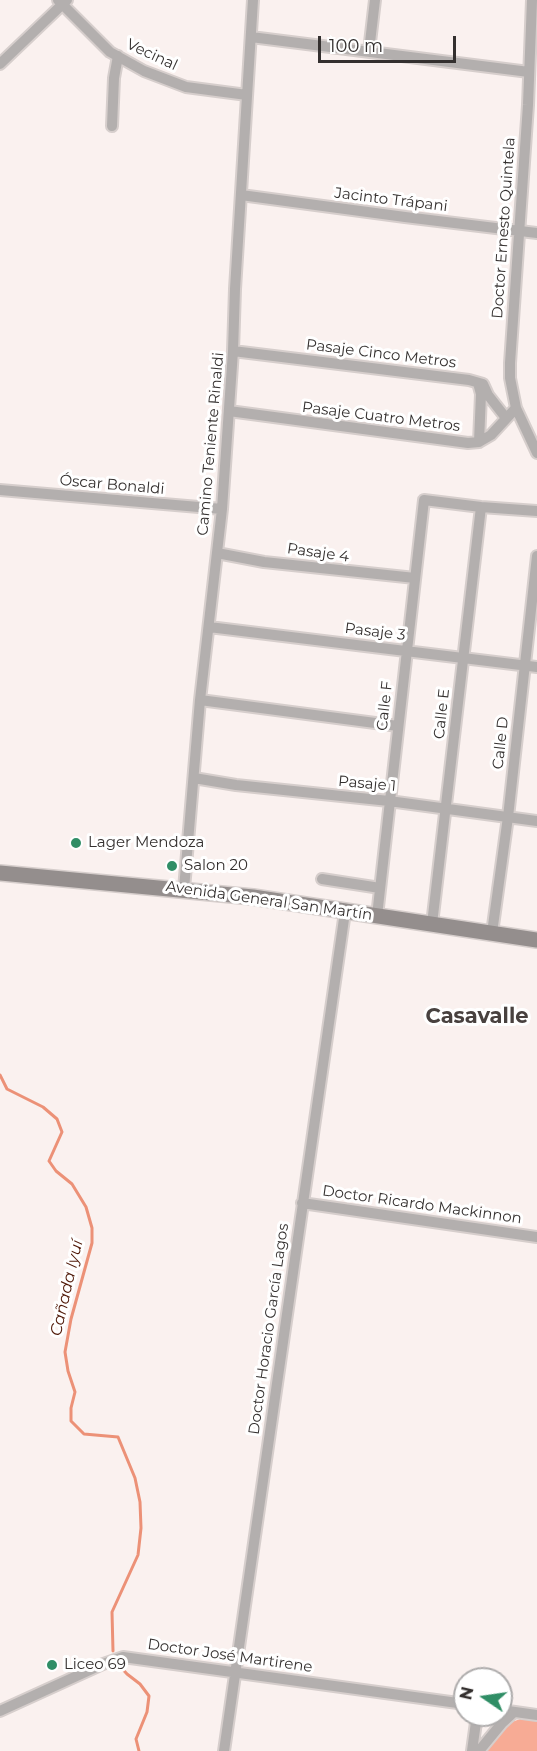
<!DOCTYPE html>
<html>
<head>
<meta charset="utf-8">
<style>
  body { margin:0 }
  #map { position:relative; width:537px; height:1751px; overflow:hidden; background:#faf1ef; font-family:Montserrat,sans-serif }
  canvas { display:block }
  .north { position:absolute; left:453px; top:1667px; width:60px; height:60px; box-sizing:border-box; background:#fff; border:2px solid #aeacac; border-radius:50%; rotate:283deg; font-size:16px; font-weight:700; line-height:24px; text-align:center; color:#34302f }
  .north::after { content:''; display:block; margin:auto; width:21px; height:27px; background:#308e66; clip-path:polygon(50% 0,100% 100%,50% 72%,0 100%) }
  .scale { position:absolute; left:318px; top:36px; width:138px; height:27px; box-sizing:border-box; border:3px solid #34302f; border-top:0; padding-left:8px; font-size:18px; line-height:21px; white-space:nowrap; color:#34302f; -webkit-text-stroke:4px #fff; paint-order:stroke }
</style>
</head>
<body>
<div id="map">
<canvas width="537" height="1751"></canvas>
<div class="north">N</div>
<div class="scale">100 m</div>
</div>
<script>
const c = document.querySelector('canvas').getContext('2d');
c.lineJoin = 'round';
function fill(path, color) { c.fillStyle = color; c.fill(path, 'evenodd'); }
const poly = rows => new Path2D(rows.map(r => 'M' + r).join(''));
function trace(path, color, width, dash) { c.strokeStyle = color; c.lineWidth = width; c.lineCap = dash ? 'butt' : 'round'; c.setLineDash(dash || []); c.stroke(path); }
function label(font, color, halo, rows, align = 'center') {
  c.font = font + ' Montserrat,sans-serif'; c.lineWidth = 6; c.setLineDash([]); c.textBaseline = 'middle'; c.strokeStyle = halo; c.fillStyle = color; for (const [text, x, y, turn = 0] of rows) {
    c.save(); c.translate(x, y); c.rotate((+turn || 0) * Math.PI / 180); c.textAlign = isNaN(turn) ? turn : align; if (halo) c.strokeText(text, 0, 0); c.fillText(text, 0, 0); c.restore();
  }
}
fill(poly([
  [523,1718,537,1720,537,1751,485,1751,509,1723]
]), '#f7ab95');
trace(poly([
  [0,1075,7,1089,43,1107,57,1119,62,1132,49,1161,56,1171,72,1184,86,1207,92,1228,92,1243,71,1319,65,1352,68,1371,75,1392,71,1408,71,1421,84,1434,118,1437,135,1478,140,1502,141,1528,138,1555,112,1612,113,1651],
  [117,1663,127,1674,140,1684,149,1696,147,1712,136,1739,139,1751]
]), '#ec9177', 3);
const street = poly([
  [58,0,110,52,144,71,186,87,247,95],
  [532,0,528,105,510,363,510,378,516,408,537,453],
  [251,37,529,72],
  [369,51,375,0],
  [0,64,67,0],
  [112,126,114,78,118,56],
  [241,195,405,217,537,233],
  [233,351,469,380,483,384,488,395,506,418],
  [478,383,481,394,479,442],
  [229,411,468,443,479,442,491,435,516,408],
  [0,490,222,509],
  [217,553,264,562,415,578],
  [209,627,537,667],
  [200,700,398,726],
  [194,778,236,785,389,801,537,821],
  [322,879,380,888],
  [184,889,200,700,222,509,233,351,235,289,253,0],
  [377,916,424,500,481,507,537,511],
  [432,924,481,507],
  [492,933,508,817,537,556],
  [302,1203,537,1237],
  [501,1710,537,1715],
  [0,1711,103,1664,123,1657,465,1704],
  [224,1751,345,912],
  [472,1751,477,1715],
  [479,1751,502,1723,514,1712]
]);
const secondary = poly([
  [0,873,253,897,537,940]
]);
trace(street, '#d6cecc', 14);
trace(secondary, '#d6cecc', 18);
trace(street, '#b3afae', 10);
trace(secondary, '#948e8d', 15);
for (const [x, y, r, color] of [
  [76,843,6,"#308e66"],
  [172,866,6,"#308e66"],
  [52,1665,6,"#308e66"]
]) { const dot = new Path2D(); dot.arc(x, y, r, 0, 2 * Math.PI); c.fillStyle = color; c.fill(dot); trace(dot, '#fff', 2); }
label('15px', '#34302f', '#fff', [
  ["Vecinal",152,55,25],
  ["Jacinto Trápani",391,200,7],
  ["Doctor Ernesto Quintela",504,228,-86],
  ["Pasaje Cinco Metros",381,354,7],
  ["Pasaje Cuatro Metros",381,417,7],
  ["Camino Teniente Rinaldi",211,444,-85],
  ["Óscar Bonaldi",112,485,5],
  ["Pasaje 4",318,553,8],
  ["Pasaje 3",375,632,7],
  ["Calle F",385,706,-84],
  ["Calle E",442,714,-84],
  ["Calle D",501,743,-84],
  ["Pasaje 1",367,784,5],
  ["Avenida General San Martín",269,901,8],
  ["Doctor Ricardo Mackinnon",422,1205,8],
  ["Doctor Horacio García Lagos",269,1329,-82],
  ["Doctor José Martirene",230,1656,8]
]);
label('15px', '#34302f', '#fff', [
  ["Lager Mendoza",88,843],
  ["Salon 20",184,866],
  ["Liceo 69",64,1665]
], 'left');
label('italic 16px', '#4e1605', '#fff', [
  ["Cañada Iyuí",67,1288,-77]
]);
label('bold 21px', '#48413f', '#fff', [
  ["Casavalle",477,1017]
]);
</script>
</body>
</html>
